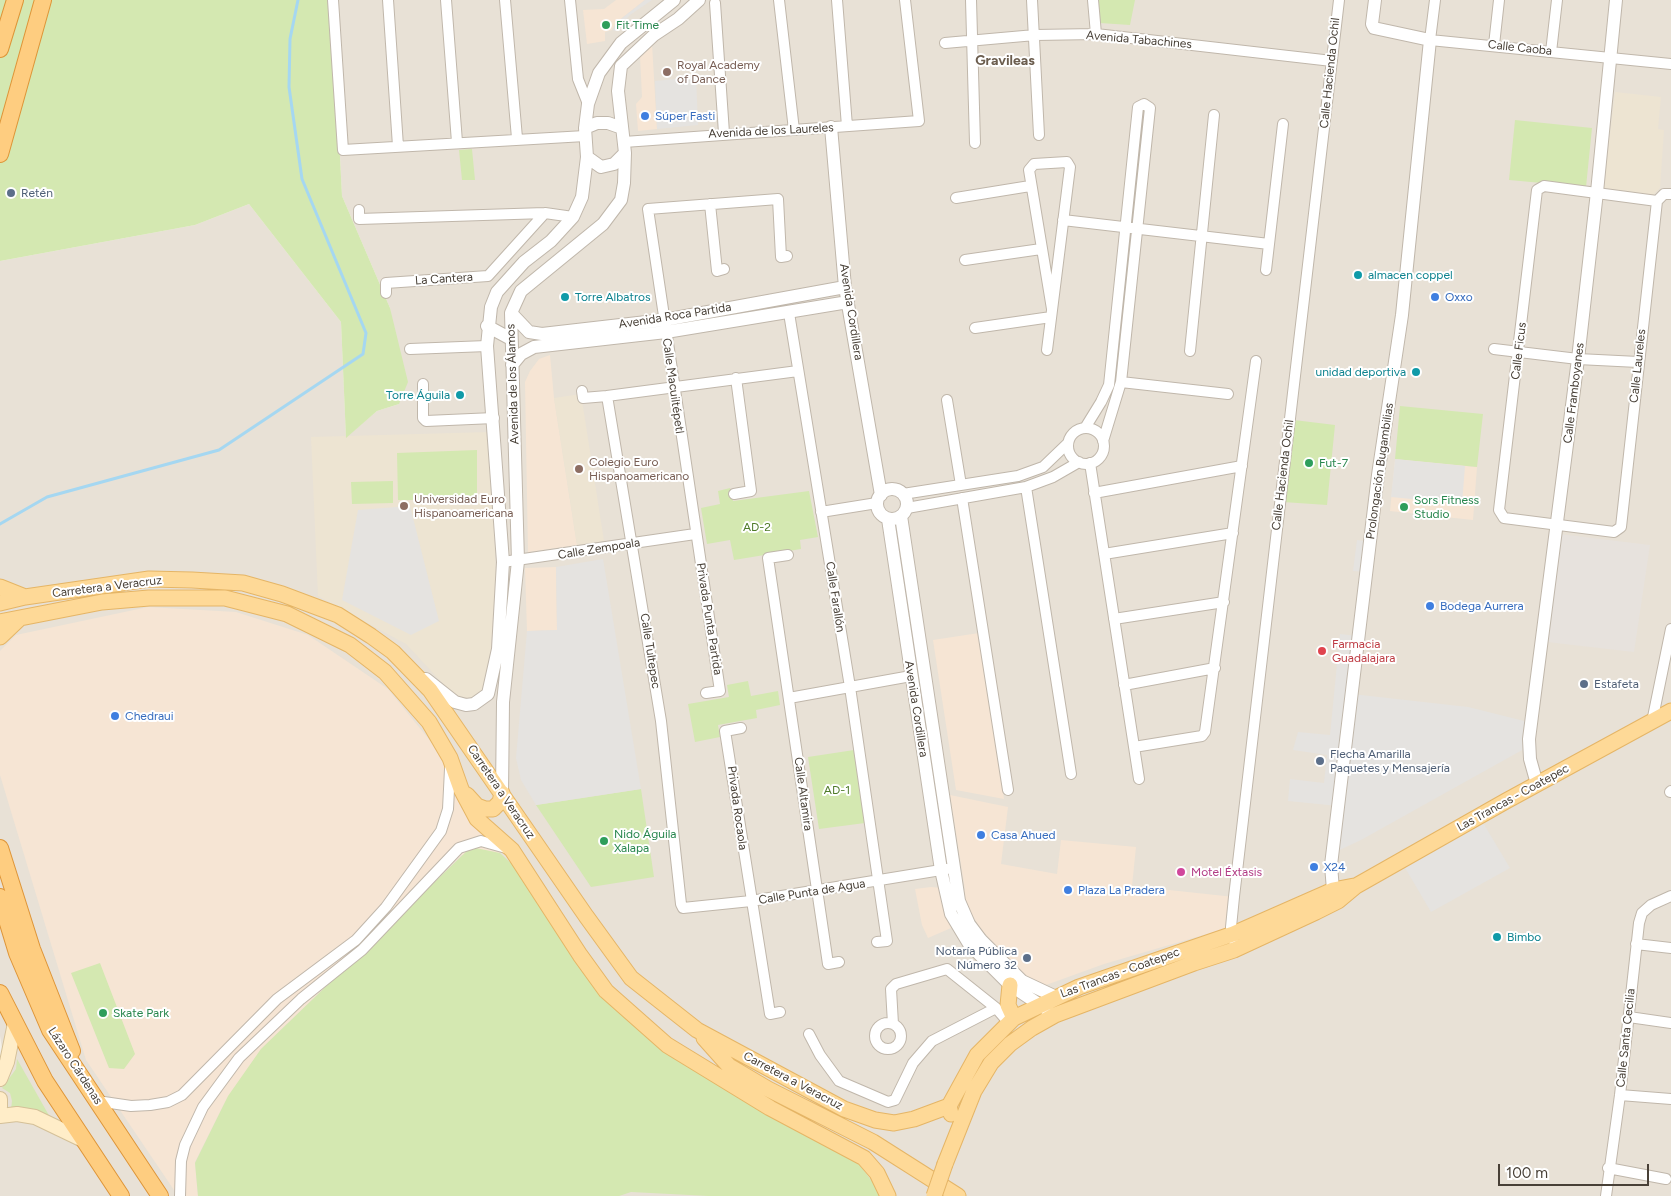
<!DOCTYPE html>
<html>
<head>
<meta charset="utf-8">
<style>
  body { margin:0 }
  #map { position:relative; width:1671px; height:1196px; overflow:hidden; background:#f4f0e8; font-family:Figtree,sans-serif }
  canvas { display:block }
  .scale { position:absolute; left:1498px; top:1164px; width:151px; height:22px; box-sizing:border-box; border:2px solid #484037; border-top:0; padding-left:6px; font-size:15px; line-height:18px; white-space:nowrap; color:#484037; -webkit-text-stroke:4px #fff; paint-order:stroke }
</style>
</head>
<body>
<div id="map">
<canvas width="1671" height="1196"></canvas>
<div class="scale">100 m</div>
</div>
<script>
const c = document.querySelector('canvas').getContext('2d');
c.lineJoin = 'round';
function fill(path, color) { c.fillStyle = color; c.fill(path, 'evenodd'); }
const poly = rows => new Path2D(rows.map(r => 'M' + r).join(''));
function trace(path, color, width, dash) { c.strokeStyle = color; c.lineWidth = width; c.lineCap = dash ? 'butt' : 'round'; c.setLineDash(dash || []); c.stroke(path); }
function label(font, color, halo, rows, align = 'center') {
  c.font = font + ' Figtree,sans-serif'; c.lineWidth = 4; c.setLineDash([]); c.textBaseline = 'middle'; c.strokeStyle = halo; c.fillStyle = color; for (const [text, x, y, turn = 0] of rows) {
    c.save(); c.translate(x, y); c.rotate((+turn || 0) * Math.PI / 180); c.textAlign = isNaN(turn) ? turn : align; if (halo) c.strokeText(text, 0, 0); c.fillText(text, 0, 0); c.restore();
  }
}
fill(poly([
  [332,0,1671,0,1671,1196,0,1196,0,1067,4,1061,0,1036,0,261,195,225,249,204,341,322,346,437,377,411,399,404,390,308,342,196]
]), '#e8e1d6');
fill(poly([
  [616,0,645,0,617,22,612,30,605,32,605,41,587,44,583,10,604,9],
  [652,44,657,129,638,131,636,104,642,97,640,56],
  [550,355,554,398,577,545,528,552,525,382,530,371,539,359],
  [1395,459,1477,467,1473,520,1390,511],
  [556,567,557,630,527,631,525,568],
  [148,607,236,612,308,635,388,689,432,743,500,853,462,855,261,1049,224,1104,195,1162,198,1196,178,1196,86,1060,0,775,0,651,16,635],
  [979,633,1004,799,956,790,933,640],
  [950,795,1008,807,1001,864,1057,874,1061,840,1136,847,1132,886,1234,897,1231,927,1104,964,1046,985,1031,981,981,930,974,918,928,938,922,925,915,889,931,887,965,890]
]), '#f6e5d4');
fill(poly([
  [1559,534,1650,545,1634,652,1547,642]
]), '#e7e2dd');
fill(poly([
  [1615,92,1661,97,1658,129,1664,130,1660,188,1651,197,1603,192],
  [581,394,604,541,577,545,554,398],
  [490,432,496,576,489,674,484,693,467,701,457,699,406,644,318,596,311,437]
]), '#ede4d2');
fill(poly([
  [0,0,332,0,342,196,390,308,408,382,399,404,377,411,346,438,341,322,249,204,195,225,0,261],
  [1098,0,1135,0,1130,25,1100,23],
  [1515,120,1592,128,1586,187,1509,180],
  [472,149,475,180,462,180,459,150],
  [1400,406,1483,414,1477,467,1395,459],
  [1294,420,1335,425,1327,505,1283,502],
  [477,450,477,500,398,500,397,453],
  [393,481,393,503,352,504,351,482],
  [730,488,733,501,809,491,818,537,800,540,801,549,734,560,730,540,707,544,701,508,720,504,718,491],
  [748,681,751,696,778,691,780,705,756,710,757,718,718,725,720,737,695,742,688,704,729,697,727,685],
  [854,750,865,823,819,829,808,757],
  [641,789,654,877,591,887,536,805],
  [471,847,500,853,517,869,636,1023,856,1160,883,1196,709,1196,631,1192,619,1196,198,1196,195,1163,228,1096,261,1049],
  [100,963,135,1054,124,1069,109,1068,71,973],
  [17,1059,51,1119,11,1109,12,1101,10,1093,2,1088,16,1069]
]), '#d4e8b1');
fill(poly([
  [645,0,652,0,630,15,616,31,612,30,617,22],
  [696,77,698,125,657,129,655,81],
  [1395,459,1465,466,1462,504,1391,497],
  [410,506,439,621,411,635,342,600,358,510],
  [1357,540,1370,542,1366,572,1353,571],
  [603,559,641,789,536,805,521,780,516,758,527,631,557,630,556,567],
  [1340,634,1358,636,1352,694,1468,707,1528,722,1524,749,1361,840,1333,853,1338,806,1288,801,1290,779,1324,783,1327,755,1293,750,1298,732,1330,735],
  [1482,821,1510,868,1431,912,1404,866]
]), '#e5e3e0');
trace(poly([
  [0,524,47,497,219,450,363,354,366,333,302,179,289,87,290,39,298,0]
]), '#a5d7f1', 3);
const minor = poly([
  [333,0,343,150,585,136],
  [388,0,398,146],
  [446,0,457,142],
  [505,0,517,138],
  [570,0,578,79,588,104],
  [779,0,794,130],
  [837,0,847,126],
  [971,0,975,143],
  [1032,0,1039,135],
  [1093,0,1096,34],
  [1435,0,1430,40,1671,64],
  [715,3,724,133],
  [945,43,1035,35,1096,34,1332,61],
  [1494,45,1499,0],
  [1551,52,1557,0],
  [624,142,919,121,905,0],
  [1544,186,1657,201,1621,527,1614,532,1504,518,1499,510,1537,190,1544,186],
  [956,198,1030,186],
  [1657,201,1664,194,1671,194],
  [710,204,717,271,724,269],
  [359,210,359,219,545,213,573,217],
  [1063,220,1269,244],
  [965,260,1041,249],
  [1266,270,1283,124],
  [386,293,386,283,488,276,545,213],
  [789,313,850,687,887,941,877,942],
  [975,328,1051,317],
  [410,349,487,346],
  [1494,349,1578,359,1638,362],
  [1047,350,1070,167,1067,162,1034,164,1029,170,1052,309],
  [1190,351,1214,115],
  [1121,382,1228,394],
  [423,384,423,418,426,421,494,418],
  [582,391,583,398,607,396,798,371],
  [607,396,661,721,681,904,683,908,751,901,947,869],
  [947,400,961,485],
  [1085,428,1101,402,1109,385,1138,107,1144,104,1150,108,1121,382,1103,441],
  '1068 446a18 18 0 1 1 36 0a18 18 0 1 1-36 0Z',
  [1090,463,1139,779],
  [1026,487,1071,774],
  [1094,493,1242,466],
  [734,494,751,491,736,378],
  [903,494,1018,476,1043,467,1068,443],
  [962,498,1008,790],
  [907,508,1026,487,1053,477,1079,462],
  [821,512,877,503],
  [1104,554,1233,533],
  [788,555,768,558,828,964,839,962],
  [503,562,695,534],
  [1114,619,1224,602],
  [1124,685,1215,668],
  [706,693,720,691,648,209,778,199,781,257,787,256],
  [789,698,911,676],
  [1652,722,1671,629],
  [741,728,725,731,770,1014,780,1012],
  [1134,747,1202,736,1205,732,1256,361],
  [1670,792,1671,791],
  [1233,940,1231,927,1234,897,1339,0],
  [1636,944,1671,948],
  [1629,1017,1671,1023],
  '875 1036a13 13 0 1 1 26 0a13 13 0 1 1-26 0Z',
  [893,1024,891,989,896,984,947,969,996,1008,1009,1023],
  [809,1034,820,1055,839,1081,888,1102,895,1100,913,1063,932,1041,996,1008],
  [1620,1095,1671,1099],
  [97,1101,131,1106,150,1105,168,1102,182,1095,277,999,356,940,386,907,441,831,448,809,450,769],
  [1608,1168,1666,1179],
  [180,1196,181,1161,185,1145,203,1107,239,1058,301,999,362,950,459,848,481,841,506,848],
  [1606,1196,1620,1095,1639,923,1642,913,1651,905,1671,896]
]);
const tertiary = poly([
  [831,127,845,287,881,495],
  [585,128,597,123,608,123,622,128],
  [587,157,601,167,614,164,625,153],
  [511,313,529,332,542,334,664,320,845,287],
  [487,326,511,339],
  [512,365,521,354,534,347,666,332,848,302],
  '877 504a15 15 0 1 1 30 0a15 15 0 1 1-30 0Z',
  [901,516,959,901,969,924,981,940,1022,981,1056,997],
  [888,519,941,870,951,914,969,944,1010,985,1046,1009],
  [426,679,455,702,466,705,474,704,488,694,498,649,503,562,487,346,491,307,497,292,524,262,551,241,573,217,582,197,587,157,585,128,588,104,599,73,621,43,674,0],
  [1537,784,1530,759,1529,739,1578,359,1597,192,1616,0],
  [502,793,503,702,518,561,511,313,521,291,603,224,621,200,624,183,625,153,618,91,621,66,654,35,678,19,699,0],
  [1337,898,1333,890,1331,865,1378,475,1402,315,1430,40,1374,28,1372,24,1375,0]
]);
const secondary = poly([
  [0,1079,7,1062,15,1023],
  [0,1099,0,1107],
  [0,1116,17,1114,35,1117,85,1141]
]);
const primary = poly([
  [0,587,25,597],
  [0,603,25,597,149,579,192,580,243,583,282,594,338,615,371,636,393,652,430,690,586,916,631,978,697,1030,844,1109,875,1120,894,1123,914,1119,949,1106],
  [0,622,102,602,149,598,225,598,287,614,350,645,385,672,429,722,450,758,461,789,477,819,512,850,580,955,606,991,667,1045,770,1108,864,1158,877,1173,888,1196],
  [0,637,20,618],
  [467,795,477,806,485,809,493,809,500,802,502,793],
  [1010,985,1008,1005,1014,1018],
  [704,1038,729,1066,768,1089,873,1142,958,1196],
  [951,1114,949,1106,977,1055,1014,1018,1079,987,1233,934,1333,890,1354,886],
  [945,1164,974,1091,991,1063,1010,1044,1032,1028,1055,1015,1194,963,1234,950,1316,912,1338,901,1356,886,1506,801,1671,711]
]);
const trunk = poly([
  [0,49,15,0],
  [0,154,43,0],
  [0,848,32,949,72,1051],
  [0,897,17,953,50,1030,160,1196],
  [0,993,45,1081,121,1196]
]);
trace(minor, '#c0b7ab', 12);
trace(tertiary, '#c0b7ab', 14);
trace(secondary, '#d4c098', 16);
trace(primary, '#e5b566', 17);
trace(trunk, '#de9538', 18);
trace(minor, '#fff', 10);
trace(tertiary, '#fff', 12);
trace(secondary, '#ffedc8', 14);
trace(primary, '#fed997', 15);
trace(trunk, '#fecd80', 16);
const primaryBridge = poly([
  [934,1196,945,1164]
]);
trace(primaryBridge, '#e5b566', 17, []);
trace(primaryBridge, '#fed997', 15);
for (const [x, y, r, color] of [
  [606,25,5,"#2e9e5b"],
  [667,72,5,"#8d6e63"],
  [645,116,5,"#3f7fe0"],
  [11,193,5,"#5c6f8a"],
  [1358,275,5,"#0f9aa8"],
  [565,297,5,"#0f9aa8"],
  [1435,297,5,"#3f7fe0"],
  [1416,372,5,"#0f9aa8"],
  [460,395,5,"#0f9aa8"],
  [1309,463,5,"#2e9e5b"],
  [579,469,5,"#8d6e63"],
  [404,506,5,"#8d6e63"],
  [1404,507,5,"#2e9e5b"],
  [1430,606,5,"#3f7fe0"],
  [1322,651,5,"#e0444e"],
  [1584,684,5,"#5c6f8a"],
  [115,716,5,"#3f7fe0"],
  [1320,761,5,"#5c6f8a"],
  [981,835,5,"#3f7fe0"],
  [604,841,5,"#2e9e5b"],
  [1314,867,5,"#3f7fe0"],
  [1181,872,5,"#d1479c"],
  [1068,890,5,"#3f7fe0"],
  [1497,937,5,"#0f9aa8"],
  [1027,958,5,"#5c6f8a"],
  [103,1013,5,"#2e9e5b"]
]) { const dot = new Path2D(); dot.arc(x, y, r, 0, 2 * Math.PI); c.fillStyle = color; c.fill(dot); trace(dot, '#fff', 2); }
label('12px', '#27864d', '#fff', [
  ["Fit Time",616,25],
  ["Fut-7",1319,463],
  ["Sors Fitness",1414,500],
  ["Studio",1414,514],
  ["Nido Águila",614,834],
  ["Xalapa",614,848],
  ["Skate Park",113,1013]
], 'left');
label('12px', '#484037', '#fff', [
  ["Avenida Tabachines",1139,40,5],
  ["Calle Caoba",1520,48,6],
  ["Calle Hacienda Ochil",1330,73,-84],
  ["Avenida de los Laureles",771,131,-3],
  ["La Cantera",444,279,-4],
  ["Avenida Cordillera",851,312,81],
  ["Avenida Roca Partida",675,316,-9],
  ["Calle Ficus",1519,351,-83],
  ["Calle Laureles",1638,366,-84],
  ["Avenida de los Álamos",513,384,-92],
  ["Calle Macuiltépetl",673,386,82],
  ["Calle Framboyanes",1574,393,-83],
  ["Prolongación Bugambilias",1380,471,-82],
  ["Calle Hacienda Ochil",1283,475,-83],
  ["Calle Zempoala",599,549,-9],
  ["Carretera a Veracruz",107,587,-7],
  ["Calle Farallón",835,597,81],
  ["Privada Punta Partida",709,619,81],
  ["Calle Tultepec",650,651,81],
  ["Avenida Cordillera",916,709,81],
  ["Carretera a Veracruz",501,792,56],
  ["Calle Altamira",803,794,82],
  ["Las Trancas - Coatepec",1513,798,-29],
  ["Privada Rocaola",737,808,82],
  ["Calle Punta de Agua",812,892,-9],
  ["Las Trancas - Coatepec",1120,973,-20],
  ["Calle Santa Cecilia",1626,1038,-84],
  ["Lázaro Cárdenas",75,1066,57],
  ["Carretera a Veracruz",793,1081,28]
]);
label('12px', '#785e54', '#fff', [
  ["Royal Academy",677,65],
  ["of Dance",677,79],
  ["Colegio Euro",589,462],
  ["Hispanoamericano",589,476],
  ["Universidad Euro",414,499],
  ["Hispanoamericana",414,513]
], 'left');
label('12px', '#366cbe', '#fff', [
  ["Súper Fasti",655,116],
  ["Oxxo",1445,297],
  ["Bodega Aurrera",1440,606],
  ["Chedraui",125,716],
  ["Casa Ahued",991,835],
  ["X24",1324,867],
  ["Plaza La Pradera",1078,890]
], 'left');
label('12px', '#4e5e75', '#fff', [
  ["Retén",21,193],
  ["Estafeta",1594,684],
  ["Flecha Amarilla",1330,754],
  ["Paquetes y Mensajería",1330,768],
  ["Notaría Pública",1017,951,"right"],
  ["Número 32",1017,965,"right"]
], 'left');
label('12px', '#0d838f', '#fff', [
  ["almacen coppel",1368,275],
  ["Torre Albatros",575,297],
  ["unidad deportiva",1406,372,"right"],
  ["Torre Águila",450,395,"right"],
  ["Bimbo",1507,937]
], 'left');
label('12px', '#4e7a29', '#fff', [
  ["AD-2",757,527],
  ["AD-1",837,790]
]);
label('12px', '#be3a42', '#fff', [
  ["Farmacia",1332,644],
  ["Guadalajara",1332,658]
], 'left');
label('12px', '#b23c85', '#fff', [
  ["Motel Éxtasis",1191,872]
], 'left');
label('bold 14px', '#6b5d4e', '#fff', [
  ["Gravileas",1005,61]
]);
</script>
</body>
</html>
